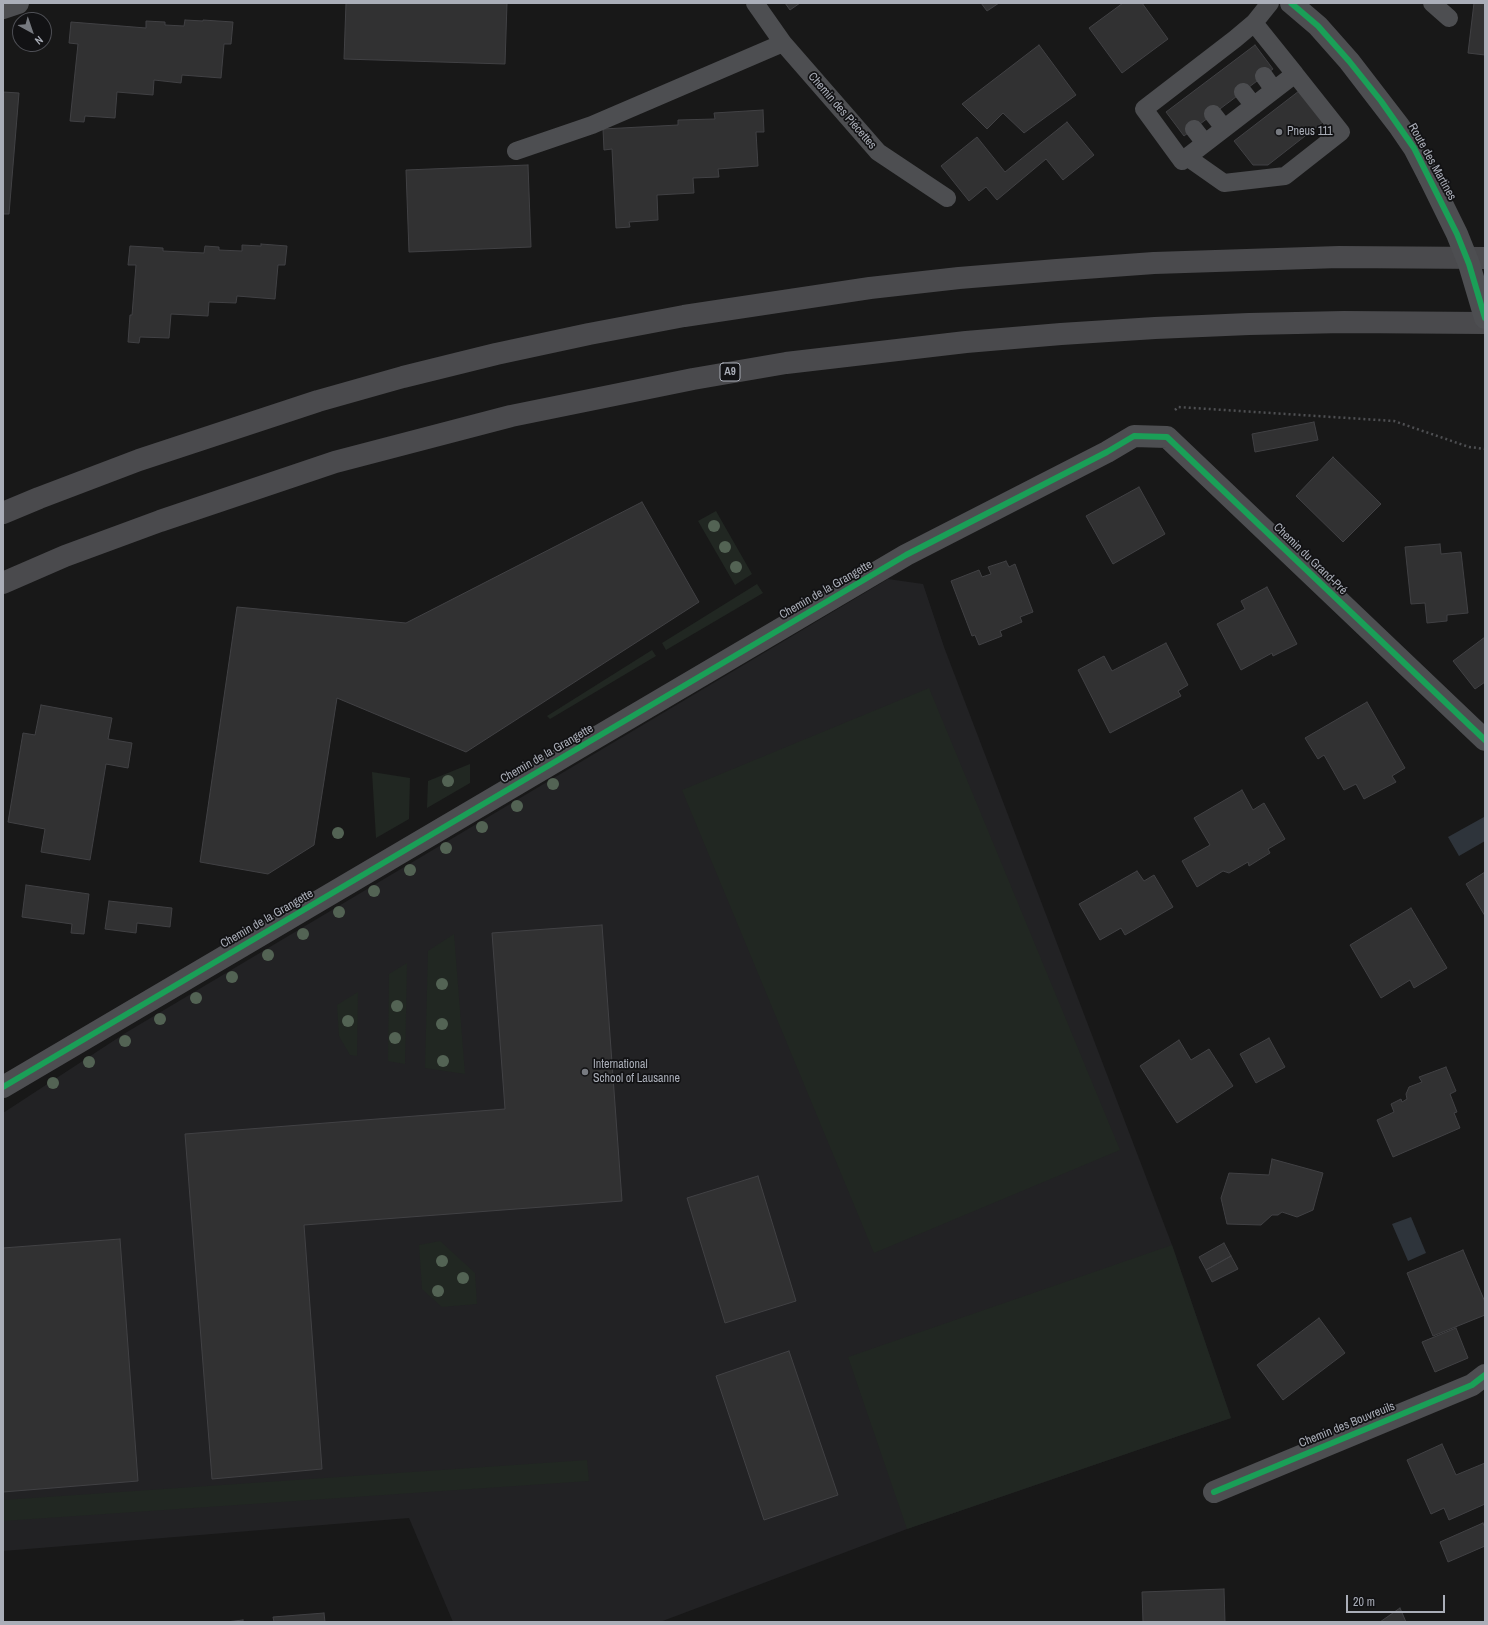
<!DOCTYPE html>
<html>
<head>
<meta charset="utf-8">
<style>
  body { margin:0 }
  #map { position:relative; width:1488px; height:1625px; overflow:hidden; background:#181818; font-family:"Archivo Narrow",sans-serif }
  canvas { display:block }
  .frame { position:absolute; inset:0; border:4px solid #aaaeb8; pointer-events:none }
  .north { position:absolute; left:12px; top:12px; width:40px; height:40px; box-sizing:border-box; background:#121214; border:1px solid #4f5056; border-radius:50%; rotate:140deg; font-size:11px; font-weight:700; line-height:16px; text-align:center; color:#aaaeb8 }
  .north::after { content:''; display:block; margin:auto; width:14px; height:18px; background:#777a80; clip-path:polygon(50% 0,100% 100%,50% 72%,0 100%) }
  .scale { position:absolute; left:1346px; top:1595px; width:99px; height:18px; box-sizing:border-box; border:2px solid #aaaeb8; border-top:0; padding-left:5px; font-size:12px; line-height:14px; white-space:nowrap; color:#aaaeb8; -webkit-text-stroke:3px #121214; paint-order:stroke }
</style>
</head>
<body>
<div id="map">
<canvas width="1488" height="1625"></canvas>
<div class="frame"></div>
<div class="north">N</div>
<div class="scale">20 m</div>
</div>
<script>
const c = document.querySelector('canvas').getContext('2d');
c.lineJoin = 'round';
function fill(path, color) { c.fillStyle = color; c.fill(path, 'evenodd'); }
const poly = rows => new Path2D(rows.map(r => 'M' + r).join(''));
function trace(path, color, width, dash) { c.strokeStyle = color; c.lineWidth = width; c.lineCap = dash ? 'butt' : 'round'; c.setLineDash(dash || []); c.stroke(path); }
function label(font, color, halo, rows, align = 'center') {
  c.font = font + ' "Archivo Narrow",sans-serif'; c.lineWidth = 3.5; c.setLineDash([]); c.textBaseline = 'middle'; c.strokeStyle = halo; c.fillStyle = color; for (const [text, x, y, turn = 0] of rows) {
    c.save(); c.translate(x, y); c.rotate((+turn || 0) * Math.PI / 180); c.textAlign = isNaN(turn) ? turn : align; if (halo) c.strokeText(text, 0, 0); c.fillText(text, 0, 0); c.restore();
  }
}
fill(poly([
  [888,579,923,584,944,647,1172,1245,1231,1418,907,1529,660,1622,453,1622,409,1518,3,1551,3,1113,127,1032]
]), '#222224');
fill(poly([
  [716,511,752,574,735,585,698,521],
  [757,584,763,593,666,650,662,643],
  [652,650,656,656,550,719,547,716],
  [929,688,1120,1150,874,1253,682,790],
  [470,764,470,783,427,808,428,781],
  [372,772,410,778,409,819,376,838],
  [454,934,465,1074,425,1068,428,951],
  [407,963,405,1064,388,1061,389,974],
  [358,992,357,1056,350,1055,339,1036,337,1005],
  [440,1241,475,1273,477,1304,442,1307,422,1289,419,1245],
  [1172,1245,1231,1418,907,1529,848,1357],
  [587,1460,589,1481,3,1521,3,1500]
]), '#212722');
fill(poly([
  [1484,817,1485,841,1459,856,1448,837],
  [1411,1217,1426,1253,1408,1261,1392,1224]
]), '#2e343b');
const building = poly([
  [346,3,507,3,505,64,344,59,346,3],
  [785,3,800,3,790,10,785,3],
  [981,3,999,3,987,11,981,3],
  [1123,3,1142,3,1168,39,1122,73,1089,28,1123,3],
  [1474,3,1485,3,1485,55,1468,53,1474,3],
  [185,20,203,21,203,20,233,22,231,44,224,44,221,78,182,75,181,83,154,80,153,95,117,92,115,118,85,116,84,122,70,121,78,44,69,43,71,22,146,28,146,21,165,22,165,25,184,26,185,20],
  [1039,45,1076,95,1024,133,1003,113,987,129,962,104,1039,45],
  [1255,45,1273,69,1184,136,1166,112,1255,45],
  [1299,91,1323,122,1268,165,1253,165,1234,141,1299,91],
  [3,92,19,93,9,214,3,214,3,92],
  [763,110,764,132,756,132,758,166,718,169,719,177,693,178,694,193,657,195,658,220,629,222,630,227,616,228,612,149,604,150,603,129,678,125,678,120,715,119,714,113,763,110],
  [1067,122,1094,155,1063,180,1046,159,997,200,986,187,969,201,941,166,977,137,1005,172,1067,122],
  [528,165,531,247,409,252,406,170,528,165],
  [261,244,287,246,285,265,278,265,275,299,237,296,236,303,209,302,208,316,171,314,169,338,140,337,139,343,128,342,130,315,132,315,136,265,128,265,130,246,163,248,163,251,204,253,205,246,219,247,219,250,242,251,242,245,261,246,261,244],
  [1314,422,1318,440,1255,452,1252,434,1314,422],
  [1333,457,1381,504,1343,542,1296,496,1333,457],
  [1139,487,1165,534,1113,564,1086,516,1139,487],
  [642,502,699,602,466,752,337,698,314,845,268,874,200,862,237,607,406,623,642,502],
  [1440,544,1441,554,1461,552,1468,613,1447,615,1447,621,1427,623,1425,603,1411,604,1405,547,1440,544],
  [1006,561,1009,567,1015,564,1033,612,1020,617,1022,622,1000,631,1002,636,979,645,975,635,972,636,951,581,979,570,982,577,991,574,988,567,1006,561],
  [1267,587,1297,644,1273,656,1272,653,1241,670,1217,624,1245,609,1241,601,1267,587],
  [1485,637,1485,682,1475,689,1453,661,1485,637],
  [1166,643,1188,685,1178,691,1181,696,1110,733,1078,670,1104,656,1112,671,1166,643],
  [1367,702,1405,768,1392,776,1396,782,1364,799,1356,784,1344,790,1324,755,1318,759,1305,738,1367,702],
  [41,705,112,718,108,739,132,743,128,768,106,764,90,860,41,852,45,829,8,822,23,733,35,735,41,705],
  [1242,790,1253,810,1264,803,1285,839,1268,849,1270,853,1249,866,1248,862,1229,873,1223,871,1197,887,1182,861,1210,845,1194,818,1242,790],
  [1137,871,1144,881,1154,875,1173,907,1125,935,1121,928,1100,940,1079,904,1137,871],
  [1485,872,1485,916,1466,884,1485,872],
  [26,885,89,894,84,934,71,933,72,924,22,917,26,885],
  [109,901,172,908,170,927,137,923,136,933,105,929,109,901],
  [1411,908,1447,968,1414,988,1410,980,1381,998,1350,945,1411,908],
  [602,925,622,1201,304,1225,322,1469,212,1479,185,1134,505,1109,492,933,602,925],
  [1269,1038,1285,1067,1256,1083,1240,1054,1269,1038],
  [1179,1040,1191,1060,1209,1049,1233,1086,1177,1123,1140,1066,1179,1040],
  [1446,1067,1456,1091,1450,1094,1457,1112,1454,1113,1460,1128,1393,1157,1377,1120,1394,1112,1391,1104,1401,1099,1402,1102,1407,1099,1406,1094,1409,1087,1422,1082,1419,1077,1446,1067],
  [1272,1159,1323,1173,1313,1210,1297,1217,1282,1212,1278,1215,1272,1215,1261,1225,1227,1224,1221,1198,1229,1173,1269,1175,1272,1159],
  [758,1176,796,1301,725,1323,687,1198,758,1176],
  [120,1239,138,1481,3,1492,3,1248,120,1239],
  [1224,1243,1231,1256,1206,1270,1199,1257,1224,1243],
  [1463,1250,1485,1302,1485,1315,1433,1336,1407,1273,1463,1250],
  [1231,1256,1238,1269,1212,1282,1206,1270,1231,1256],
  [1319,1318,1345,1353,1283,1400,1257,1365,1319,1318],
  [1456,1328,1468,1358,1435,1372,1422,1342,1456,1328],
  [789,1351,838,1495,764,1520,716,1376,789,1351],
  [1442,1444,1456,1475,1485,1463,1485,1504,1449,1520,1444,1508,1431,1514,1407,1460,1442,1444],
  [1483,1523,1485,1528,1485,1546,1448,1562,1440,1542,1483,1523],
  [1224,1589,1225,1622,1143,1622,1142,1592,1224,1589],
  [1400,1608,1406,1622,1380,1622,1400,1608],
  [324,1613,325,1622,274,1622,273,1617,324,1613],
  [243,1620,243,1622,226,1622,243,1620]
]);
fill(building, '#313132');
trace(building, '#414144', 1);
trace(poly([
  [1175,410,1178,407,1394,421,1469,447,1485,449]
]), '#4e4f52', 2.5, [2, 3]);
trace(poly([
  [755,3,783,43,878,152,947,198],
  [1432,3,1449,18],
  [1254,23,1295,74,1182,161,1144,109,1235,39,1254,23,1270,3],
  [1264,76,1274,90],
  [1243,92,1254,106],
  [1213,114,1224,128],
  [1194,129,1205,143],
  [516,151,592,125,783,43],
  [1187,157,1224,183,1285,176,1341,132,1295,74]
]), '#4d4e51', 18);
trace(poly([
  [1291,3,1318,26,1349,61,1399,126,1414,148,1429,177],
  [3,8,18,3],
  [3,1087,906,555,1107,452,1134,436,1167,437,1485,740],
  [1214,1492,1472,1385,1485,1375]
]), '#4d4e51', 22);
trace(poly([
  [3,513,39,498,139,460,318,401,403,377,496,354,589,334,684,316,870,288,959,278,1057,270,1154,263,1339,257,1485,258],
  [3,583,65,556,160,521,335,462,511,416,693,379,786,363,966,342,1061,334,1155,328,1249,324,1344,322,1485,323]
]), '#4a4a4d', 22);
trace(poly([
  [1429,177,1457,234,1469,264,1485,318]
]), '#4d4e51', 22);
trace(poly([
  [1291,3,1318,26,1349,61,1381,101,1414,148,1457,234,1469,264,1485,318],
  [3,1087,906,555,1107,452,1134,436,1167,437,1485,740],
  [1214,1492,1472,1385,1485,1375]
]), '#1a9f57', 6);
c.fillStyle = '#536354';
for (const [x, y] of [
  [714,526],
  [725,547],
  [736,567],
  [448,781],
  [553,784],
  [517,806],
  [482,827],
  [338,833],
  [446,848],
  [410,870],
  [374,891],
  [339,912],
  [303,934],
  [268,955],
  [232,977],
  [442,984],
  [196,998],
  [397,1006],
  [160,1019],
  [348,1021],
  [442,1024],
  [395,1038],
  [125,1041],
  [443,1061],
  [89,1062],
  [53,1083],
  [442,1261],
  [463,1278],
  [438,1291]
]) { c.beginPath(); c.arc(x, y, 6, 0, 2 * Math.PI); c.fill(); }
for (const [x, y, r, color] of [
  [1279,132,4,"#777a80"],
  [585,1072,4,"#777a80"]
]) { const dot = new Path2D(); dot.arc(x, y, r, 0, 2 * Math.PI); c.fillStyle = color; c.fill(dot); trace(dot, '#121214', 1.5); }
for (const [x, y, w] of [
  [730,372,20]
]) { const box = new Path2D(); box.roundRect(x - w / 2, y - 9, w, 18, 3); c.fillStyle = '#121214'; c.fill(box); trace(box, '#aaaeb8', 1); }
label('bold 11px', '#aaaeb8', null, [
  ["A9",730,372]
]);
label('12px', '#aaaeb8', '#121214', [
  ["Chemin des Piécettes",842,111,49],
  ["Route des Martines",1432,162,61],
  ["Chemin du Grand-Pré",1310,559,44],
  ["Chemin de la Grangette",826,590,-30],
  ["Chemin de la Grangette",547,754,-30],
  ["Chemin de la Grangette",267,919,-30],
  ["Chemin des Bouvreuils",1347,1425,-22]
]);
label('12px', '#aaaeb8', '#121214', [
  ["Pneus 111",1287,132],
  ["International",593,1065],
  ["School of Lausanne",593,1079]
], 'left');
</script>
</body>
</html>
